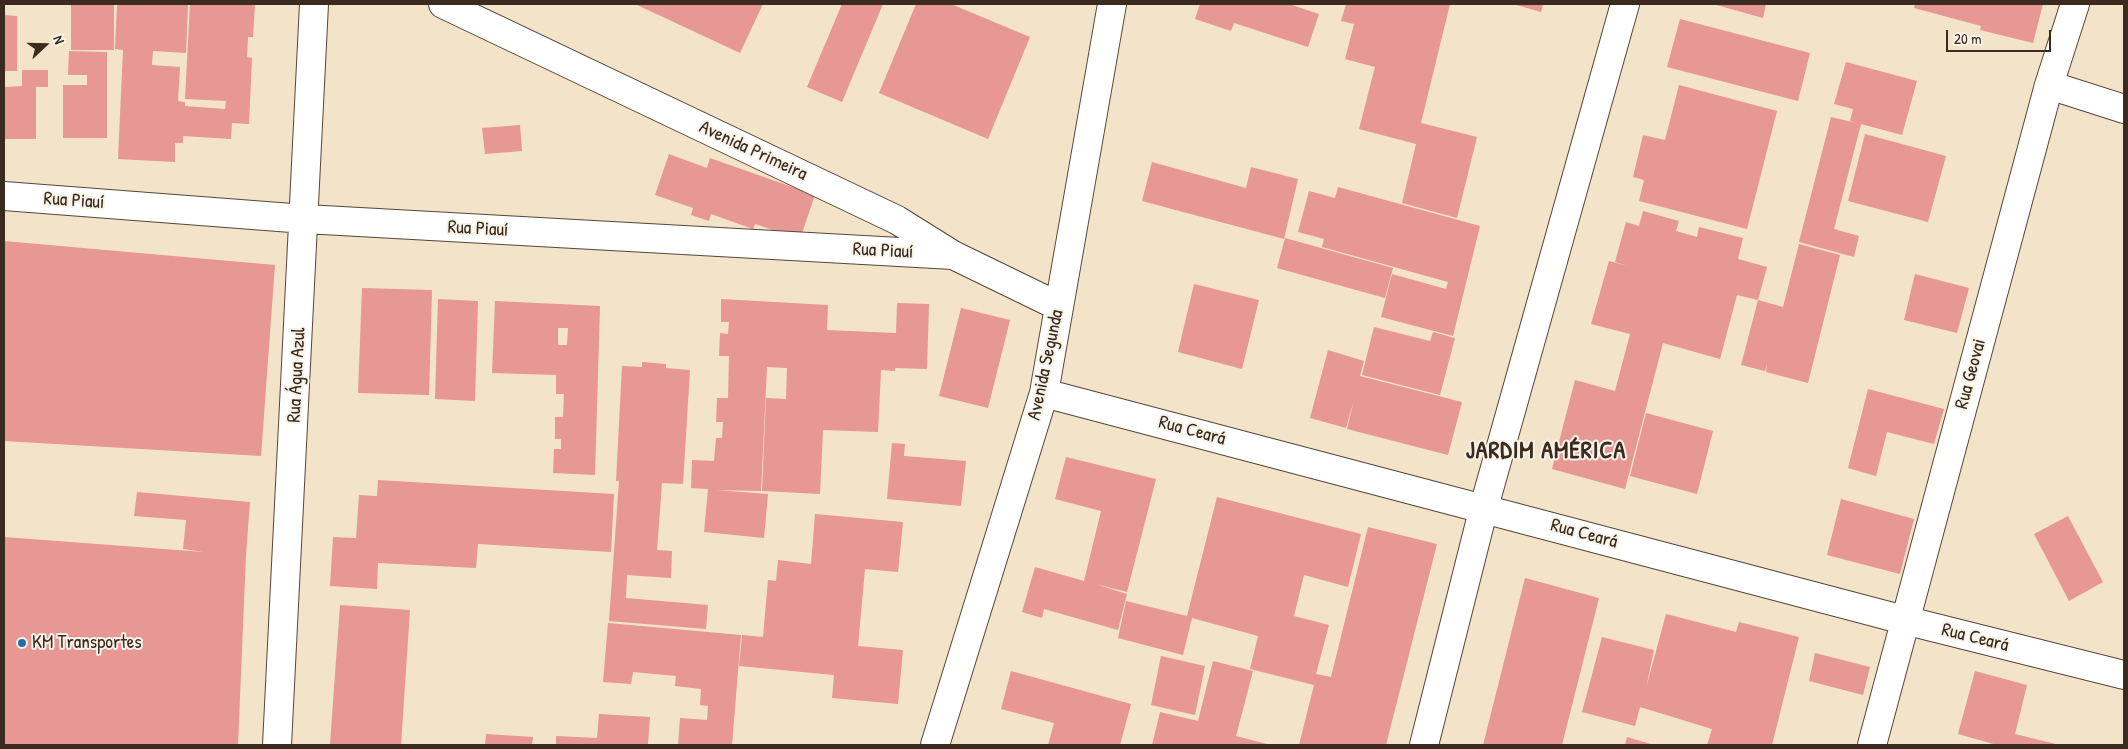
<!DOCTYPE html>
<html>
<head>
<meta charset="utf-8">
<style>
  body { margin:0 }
  #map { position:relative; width:2128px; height:749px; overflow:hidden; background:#f2e3c9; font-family:"Patrick Hand",sans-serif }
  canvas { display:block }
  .frame { position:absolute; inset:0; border:5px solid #3b2a1e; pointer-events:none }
  .north { position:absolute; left:20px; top:20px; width:50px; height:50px; -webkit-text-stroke:4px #f7f3e8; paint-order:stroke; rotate:69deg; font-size:14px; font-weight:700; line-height:20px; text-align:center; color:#3b2a1e }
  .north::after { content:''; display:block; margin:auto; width:18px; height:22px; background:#3b2a1e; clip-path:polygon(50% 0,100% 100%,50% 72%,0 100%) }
  .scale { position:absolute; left:1946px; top:30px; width:105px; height:22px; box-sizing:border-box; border:2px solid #3b2a1e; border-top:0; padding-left:6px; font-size:15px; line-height:18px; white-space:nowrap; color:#3b2a1e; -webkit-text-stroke:4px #f7f3e8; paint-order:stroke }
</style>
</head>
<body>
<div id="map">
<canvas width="2128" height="749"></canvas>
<div class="frame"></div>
<div class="north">N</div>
<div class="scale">20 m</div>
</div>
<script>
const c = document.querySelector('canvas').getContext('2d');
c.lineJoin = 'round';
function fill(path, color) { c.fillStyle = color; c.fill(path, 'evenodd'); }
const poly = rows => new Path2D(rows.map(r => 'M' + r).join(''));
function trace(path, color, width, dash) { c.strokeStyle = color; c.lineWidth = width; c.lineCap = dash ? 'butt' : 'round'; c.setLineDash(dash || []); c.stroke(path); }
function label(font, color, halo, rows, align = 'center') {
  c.font = font + ' "Patrick Hand",sans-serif'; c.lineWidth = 4; c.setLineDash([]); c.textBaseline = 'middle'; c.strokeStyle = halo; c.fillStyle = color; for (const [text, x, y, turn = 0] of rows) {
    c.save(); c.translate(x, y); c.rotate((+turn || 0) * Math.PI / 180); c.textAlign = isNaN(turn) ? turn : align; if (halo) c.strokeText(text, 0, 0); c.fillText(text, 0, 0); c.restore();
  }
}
fill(poly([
  [71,4,114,4,114,50,71,50],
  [117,4,188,4,186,53,153,51,152,65,180,67,178,101,185,102,185,106,225,109,226,101,185,99,190,4,255,4,253,37,248,37,247,57,252,58,249,124,232,123,231,139,183,136,183,143,175,143,175,162,118,159,123,50,115,49],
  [635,4,763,4,740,53],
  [842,4,883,4,842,102,807,87],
  [916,4,951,4,1030,37,988,139,879,93],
  [1200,4,1289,4,1319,14,1308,47,1234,23,1231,31,1195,19],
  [1346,4,1450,4,1421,123,1477,137,1457,218,1402,203,1416,144,1359,129,1375,67,1345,59,1354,24,1341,21],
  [1513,4,1543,4,1541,12],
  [1713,4,1766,4,1763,18],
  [1915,4,2043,4,2033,43,1980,30,1981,26,1914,8],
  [4,15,17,16,17,71,4,71],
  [1680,19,1810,53,1798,101,1667,67],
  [69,51,107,52,107,138,63,138,63,85,87,85,87,75,68,75],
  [1846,62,1917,81,1902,135,1861,124,1834,229,1859,236,1854,257,1799,242,1831,117,1856,123,1850,121,1853,109,1834,104],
  [22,70,48,70,48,87,36,87,36,139,5,139,5,87,22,86],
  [1679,85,1777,111,1747,229,1639,201,1644,180,1633,177,1643,135,1665,140],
  [520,125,522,151,485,154,482,128],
  [1865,134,1946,156,1928,222,1848,201],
  [669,154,707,168,710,158,815,195,800,239,755,224,753,229,711,214,709,221,691,215,693,208,655,195],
  [1152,162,1246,188,1251,167,1298,179,1284,239,1142,201],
  [1338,187,1480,226,1453,336,1381,317,1392,274,1446,289,1448,282,1322,247,1324,239,1298,232,1309,191,1335,198],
  [1643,211,1679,221,1676,231,1697,237,1699,227,1743,238,1738,259,1767,267,1758,300,1783,307,1799,244,1840,255,1808,383,1766,372,1767,364,1765,371,1741,365,1758,300,1737,295,1720,359,1663,343,1625,489,1552,469,1575,380,1615,391,1630,334,1591,324,1609,261,1628,266,1615,262,1626,222,1639,226],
  [1285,238,1393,268,1385,298,1277,268],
  [4,241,275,265,261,456,4,441],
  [1915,274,1969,288,1957,333,1904,320],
  [1194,284,1259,300,1242,369,1178,352],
  [362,288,432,290,429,395,358,393],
  [438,299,478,301,475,401,435,399],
  [721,299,828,305,827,330,896,333,897,303,929,304,927,369,895,368,895,371,881,370,878,432,823,430,820,494,762,491,766,398,786,399,787,368,767,367,761,491,716,490,768,494,764,538,704,532,708,489,691,488,692,460,714,461,716,438,722,438,723,422,716,422,717,398,728,398,729,356,719,356,720,333,728,334,729,322,721,322],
  [495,301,600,306,595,475,553,473,554,449,561,449,561,439,555,439,555,417,563,417,564,394,556,394,556,375,492,373],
  [558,328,568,328,567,345,558,345],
  [961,308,1010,320,988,408,939,396],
  [1374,327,1430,341,1433,332,1455,338,1440,395,1362,375],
  [1328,350,1364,361,1360,376,1462,402,1448,455,1347,429,1354,400,1346,428,1310,418],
  [642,362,666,364,666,368,690,370,683,484,662,483,657,550,672,551,671,578,627,575,626,598,708,605,706,629,609,621,619,481,616,481,622,366,642,367],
  [1868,389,1944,409,1934,444,1887,432,1876,476,1848,468],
  [1646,413,1713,431,1697,494,1630,476],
  [892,443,905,444,904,456,966,461,961,506,887,499],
  [1066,457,1156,479,1127,592,1095,584,1127,594,1118,630,1044,609,1042,618,1022,612,1035,567,1084,581,1101,511,1055,499],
  [378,480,614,494,611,552,478,544,476,568,378,563,377,589,330,586,333,537,356,538,359,495,377,496],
  [137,492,250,502,246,555,238,745,4,745,4,537,204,552,183,549,186,520,134,516],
  [1217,497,1361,534,1348,587,1304,575,1294,616,1329,625,1316,674,1331,677,1368,527,1437,544,1386,745,1299,745,1314,685,1250,669,1258,636,1192,618,1183,655,1118,638,1126,601,1187,616],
  [1841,499,1914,519,1900,574,1827,555],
  [815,514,903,522,898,572,865,569,858,646,903,650,898,704,832,698,834,675,739,666,742,635,763,637,768,580,776,581,778,560,811,564],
  [2068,516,2103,582,2069,601,2034,534],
  [1525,578,1599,598,1562,745,1483,745],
  [340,605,410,610,401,745,330,744],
  [1666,614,1736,632,1739,622,1799,637,1772,745,1707,745,1712,729,1640,707,1635,726,1582,712,1602,637,1654,650,1646,688],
  [608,623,741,635,732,745,678,745,680,718,707,720,708,706,700,705,701,689,675,686,676,676,633,672,631,684,603,682],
  [1815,653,1870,667,1863,695,1809,681],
  [1161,656,1205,666,1195,715,1151,705],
  [1213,661,1253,671,1236,736,1271,745,1152,745,1160,712,1198,721],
  [1011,671,1131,704,1120,745,1048,745,1054,723,1001,709],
  [1975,671,2027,685,2015,734,2060,745,1997,745,1958,734],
  [599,714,650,717,648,745,556,745,556,736,597,738],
  [486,734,533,737,532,745,485,745],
  [1627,737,1654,745,1625,745]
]), '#e79794');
const minor = poly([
  [443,4,897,220,953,255,1058,306],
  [2049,85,2124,109],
  [4,196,305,219,953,255],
  [1044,393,1904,620,2124,675],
  [277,745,314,4],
  [935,745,1044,393,1112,4],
  [1424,745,1484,507,1625,4],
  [1872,745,2049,85,2075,4]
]);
trace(minor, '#564638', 30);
trace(minor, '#fff', 28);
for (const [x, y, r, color] of [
  [22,643,5,"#1f6fb2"]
]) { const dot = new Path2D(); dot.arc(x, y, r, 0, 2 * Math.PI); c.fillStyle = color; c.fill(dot); trace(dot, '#f7f3e8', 2); }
label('19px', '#3b2a1e', '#f7f3e8', [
  ["Avenida Primeira",753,151,25],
  ["Rua Piauí",74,201,4],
  ["Rua Piauí",478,229,3],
  ["Rua Piauí",883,251,3],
  ["Avenida Segunda",1046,365,-78],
  ["Rua Geovai",1971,374,-75],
  ["Rua Água Azul",297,375,-87],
  ["Rua Ceará",1192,431,15],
  ["Rua Ceará",1584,534,15],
  ["Rua Ceará",1975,638,14]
]);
label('19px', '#3b2a1e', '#f7f3e8', [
  ["KM Transportes",32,643]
], 'left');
c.letterSpacing = '1px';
label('bold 24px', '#3b2a1e', '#f7f3e8', [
  ["JARDIM AMÉRICA",1546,452]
]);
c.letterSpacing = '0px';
</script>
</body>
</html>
